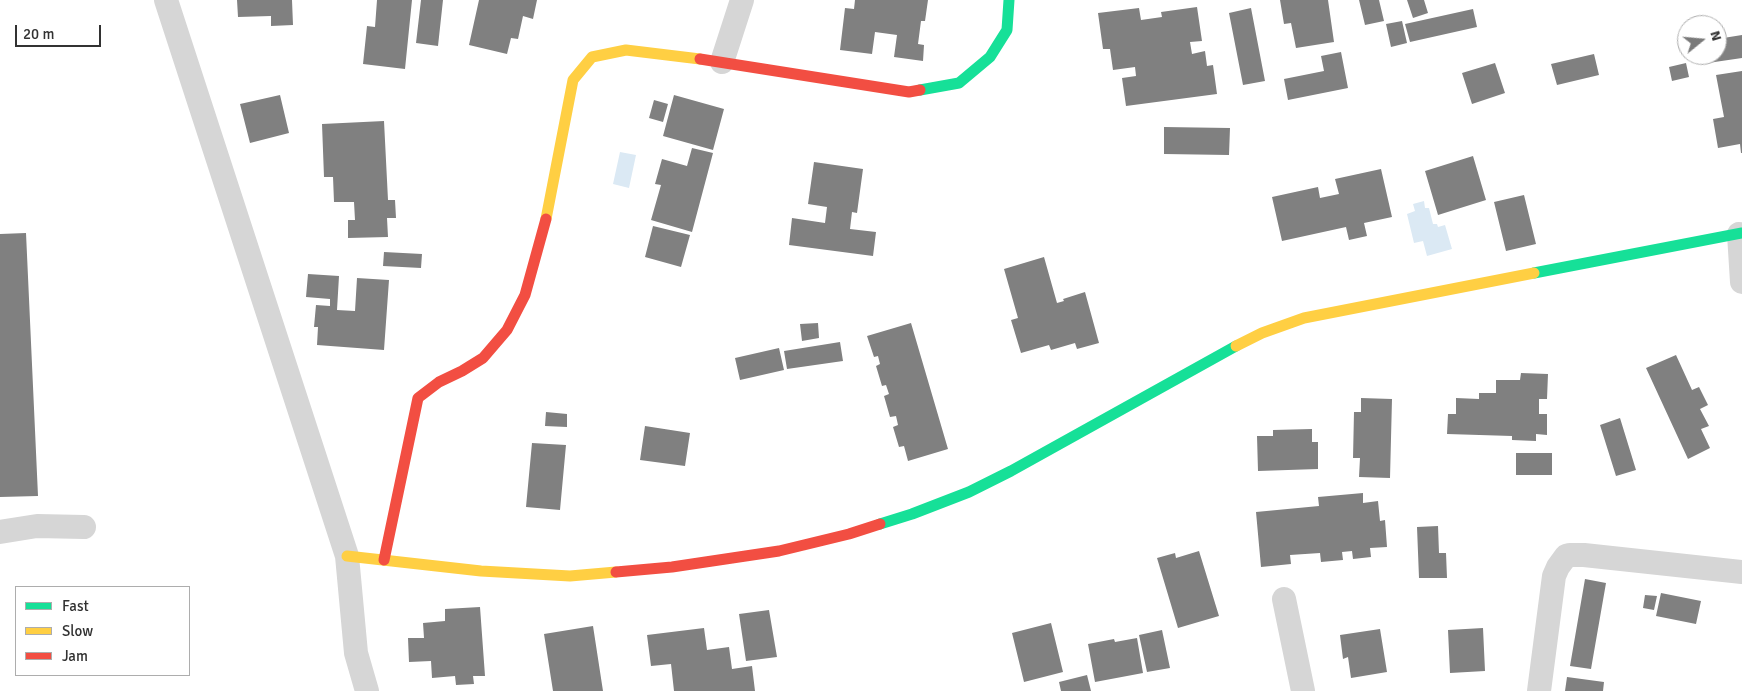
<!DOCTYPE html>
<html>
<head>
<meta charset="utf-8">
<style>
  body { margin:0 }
  #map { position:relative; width:1742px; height:691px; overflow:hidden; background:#fff; font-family:Signika,sans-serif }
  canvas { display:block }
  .legend { position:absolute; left:15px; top:586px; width:175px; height:90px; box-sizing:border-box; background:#fff; border:1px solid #adadad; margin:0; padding:6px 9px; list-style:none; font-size:15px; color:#323232 }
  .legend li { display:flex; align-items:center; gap:10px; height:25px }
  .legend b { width:25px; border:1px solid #adadad }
  .north { position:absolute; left:1677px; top:15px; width:50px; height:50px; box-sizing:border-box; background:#fff; border:1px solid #adadad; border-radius:50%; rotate:73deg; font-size:14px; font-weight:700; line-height:20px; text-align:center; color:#323232 }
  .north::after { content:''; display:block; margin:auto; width:18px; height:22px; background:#7a7a7a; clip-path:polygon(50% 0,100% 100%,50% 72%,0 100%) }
  .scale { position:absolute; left:15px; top:25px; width:86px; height:22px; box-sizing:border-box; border:2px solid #323232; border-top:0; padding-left:6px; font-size:15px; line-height:18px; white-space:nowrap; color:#323232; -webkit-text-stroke:4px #fff; paint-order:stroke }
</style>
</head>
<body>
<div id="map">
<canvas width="1742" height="691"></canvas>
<ul class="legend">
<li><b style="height:6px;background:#16e098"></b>Fast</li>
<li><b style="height:6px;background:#ffcf43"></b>Slow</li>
<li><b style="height:6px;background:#f24e42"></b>Jam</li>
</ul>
<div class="north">N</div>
<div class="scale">20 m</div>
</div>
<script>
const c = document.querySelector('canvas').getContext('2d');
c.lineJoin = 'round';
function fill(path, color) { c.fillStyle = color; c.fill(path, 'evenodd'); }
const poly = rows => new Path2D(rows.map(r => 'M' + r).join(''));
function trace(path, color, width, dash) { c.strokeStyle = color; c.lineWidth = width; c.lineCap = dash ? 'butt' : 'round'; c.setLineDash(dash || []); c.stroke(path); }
fill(poly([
  [620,152,636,155,629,188,613,184],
  [1424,201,1425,208,1429,208,1433,224,1437,224,1438,227,1445,225,1452,249,1427,256,1423,241,1414,243,1407,214,1415,211,1413,204]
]), '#dbe9f4');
fill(poly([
  [237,0,292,0,293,25,271,26,271,16,238,17],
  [377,0,412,0,405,69,363,64,367,26,375,27],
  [421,0,443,0,438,46,416,43],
  [479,0,537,0,533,19,523,16,518,39,511,38,507,54,469,45],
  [855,0,928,0,925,21,921,21,918,44,924,45,923,61,894,57,897,35,875,32,872,54,840,50,845,8,854,9],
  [1280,0,1328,0,1334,42,1296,48,1291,23,1284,24],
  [1359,0,1379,0,1384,21,1365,25],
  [1407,0,1424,0,1428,13,1413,18],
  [1197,7,1202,41,1190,42,1192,54,1205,51,1207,66,1213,65,1217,94,1126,106,1122,78,1136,76,1135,67,1113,70,1110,49,1103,49,1098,13,1139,8,1141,20,1162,17,1161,12],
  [1251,8,1265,81,1243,85,1229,13],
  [1473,9,1477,27,1410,42,1405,24],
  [1402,21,1407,43,1391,47,1386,24],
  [1742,35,1742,58,1701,64,1700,55,1717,55,1717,39],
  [1341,52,1348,88,1288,100,1284,79,1324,71,1321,56],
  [1594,54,1599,75,1557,85,1551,64],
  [1495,63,1505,93,1472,104,1462,73],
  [1686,63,1689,77,1672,81,1669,67],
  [1742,71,1742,153,1741,153,1740,144,1718,148,1713,119,1724,117,1716,75],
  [280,95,289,133,250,143,240,104],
  [674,95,724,109,713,150,663,136],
  [654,100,668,104,663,122,649,118],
  [384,121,388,200,395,200,396,218,387,218,388,237,348,238,348,220,355,220,354,202,334,202,333,177,324,177,322,124],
  [1164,127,1230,128,1229,155,1164,154],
  [692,148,713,153,692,232,651,220,661,185,655,184,662,159,687,166],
  [1473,156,1486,200,1438,215,1425,171],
  [814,162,863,169,857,213,852,212,850,229,876,232,873,256,789,245,792,218,825,223,827,207,808,204],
  [1381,169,1392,217,1364,223,1367,236,1349,240,1346,227,1282,241,1272,197,1318,187,1320,198,1339,194,1335,179],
  [1524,195,1536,244,1506,251,1494,202],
  [653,226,690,235,681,267,645,257],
  [26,233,38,496,0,497,0,234],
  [384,252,422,254,421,268,383,266],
  [1044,257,1057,303,1064,301,1063,299,1085,292,1099,343,1077,349,1075,343,1051,350,1049,345,1021,353,1011,320,1018,318,1004,269],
  [308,274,339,276,337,310,355,311,357,278,389,280,384,350,317,345,318,327,314,327,316,305,330,306,330,299,306,297],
  [818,323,819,338,802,341,800,324],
  [911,323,948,449,908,461,904,446,899,447,893,427,898,425,896,416,890,417,884,396,889,394,886,385,882,386,876,366,880,364,878,356,874,357,867,336],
  [840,342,843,361,787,369,784,351],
  [779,348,784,370,740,380,735,358],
  [1676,355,1692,390,1699,387,1708,405,1700,409,1709,426,1701,429,1710,448,1688,459,1646,368],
  [1521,373,1548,374,1547,399,1539,399,1539,414,1547,414,1547,435,1536,434,1536,441,1512,440,1512,436,1447,434,1448,414,1456,414,1456,398,1479,399,1479,393,1496,393,1496,380,1520,380],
  [1361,398,1392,399,1390,478,1359,477,1360,458,1353,458,1354,412,1361,412],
  [546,412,567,414,567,427,545,426],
  [1620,418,1636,470,1616,476,1600,425],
  [645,426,690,433,685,466,640,460],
  [1312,429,1312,442,1318,442,1318,469,1258,471,1257,436,1273,436,1273,430],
  [532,443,566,445,560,510,526,507],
  [1516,453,1552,453,1552,475,1516,475],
  [1363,493,1363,503,1378,501,1380,521,1385,520,1387,547,1370,548,1371,557,1353,559,1352,551,1342,552,1343,560,1321,562,1320,553,1290,555,1291,564,1261,567,1256,512,1319,506,1318,497],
  [1438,526,1439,553,1446,553,1447,578,1419,578,1417,527],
  [1199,551,1219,616,1178,628,1157,558,1175,553,1176,558],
  [1585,579,1606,583,1591,669,1570,666],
  [1661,593,1701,601,1696,624,1656,616],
  [1645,595,1657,596,1654,610,1643,608],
  [480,607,485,676,473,676,474,684,456,685,455,676,432,678,431,661,409,662,408,638,424,638,423,623,445,621,445,609],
  [769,610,777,657,746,661,739,614],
  [1051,623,1063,672,1024,682,1012,633],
  [593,626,603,691,553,691,544,634],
  [704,628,707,650,729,647,732,669,752,666,755,691,674,691,671,664,651,666,647,635],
  [1483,628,1485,671,1450,673,1448,630],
  [1380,629,1387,672,1351,678,1348,657,1343,659,1340,635],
  [1162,630,1170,668,1147,672,1139,635],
  [1137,638,1143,673,1095,682,1088,644,1114,639,1115,642],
  [1087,675,1091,691,1061,691,1059,682],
  [1567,677,1604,682,1603,691,1565,691]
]), '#808080');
trace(poly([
  [166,0,347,556,356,653,367,691],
  [722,62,742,0],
  [1739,234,1742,282],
  [0,532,37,526,84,527],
  [1284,599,1303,691],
  [1539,691,1554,576,1558,567,1566,556,1570,555,1584,555,1742,572]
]), '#d6d6d6', 24);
trace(poly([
  [920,90,959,83,990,57,1007,30,1009,0],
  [1534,273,1742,233],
  [880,524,912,514,969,492,1011,471,1236,346]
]), '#16e098', 11);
trace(poly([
  [546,219,573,80,592,57,626,50,700,59],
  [1236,346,1262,333,1304,318,1534,273],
  [347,556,481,571,570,576,616,572]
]), '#ffcf43', 11);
trace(poly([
  [700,59,909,92,920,90],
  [384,560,418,398,439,382,462,371,483,358,507,330,525,295,546,219],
  [616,572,672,567,779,551,849,534,880,524]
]), '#f24e42', 11);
</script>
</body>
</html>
